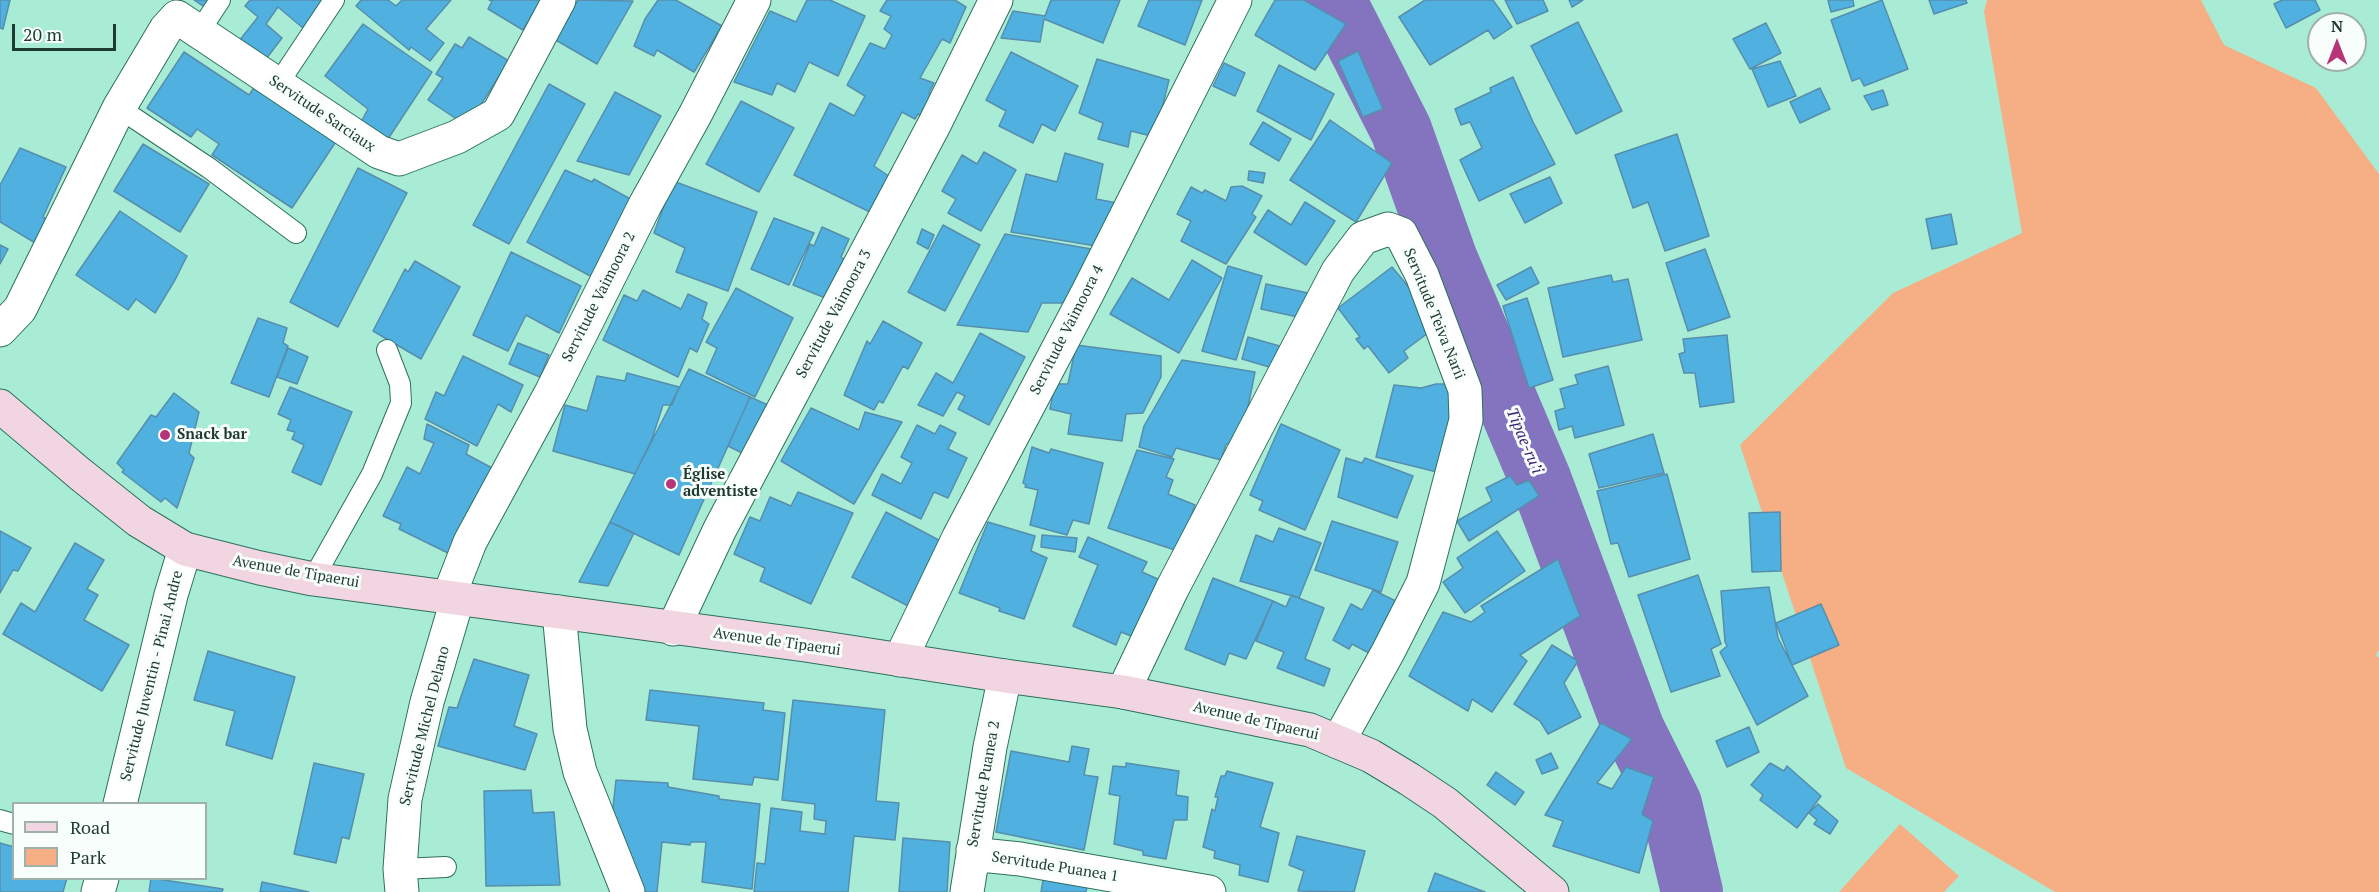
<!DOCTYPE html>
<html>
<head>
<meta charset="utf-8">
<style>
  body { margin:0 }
  #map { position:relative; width:2379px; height:892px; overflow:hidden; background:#a8ecd6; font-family:"PT Serif",serif }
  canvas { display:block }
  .legend { position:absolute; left:12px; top:802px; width:195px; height:78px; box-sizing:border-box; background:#f7fefb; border:2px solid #a0b0aa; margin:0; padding:8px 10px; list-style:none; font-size:18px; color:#1e3a31 }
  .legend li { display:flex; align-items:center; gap:12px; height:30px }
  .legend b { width:30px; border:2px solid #a0b0aa }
  .north { position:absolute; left:2307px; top:12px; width:60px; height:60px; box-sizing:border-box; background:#f7fefb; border:2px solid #a0b0aa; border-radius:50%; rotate:0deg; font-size:16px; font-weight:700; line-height:24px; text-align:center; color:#1e3a31 }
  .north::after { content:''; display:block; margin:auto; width:21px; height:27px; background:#b8347a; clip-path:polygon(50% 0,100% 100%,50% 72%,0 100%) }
  .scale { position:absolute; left:12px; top:24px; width:104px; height:27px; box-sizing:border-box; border:3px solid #1e3a31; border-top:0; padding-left:8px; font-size:18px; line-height:21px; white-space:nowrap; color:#1e3a31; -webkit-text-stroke:4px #f7fefb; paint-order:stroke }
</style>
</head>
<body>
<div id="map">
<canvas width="2379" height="892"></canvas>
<ul class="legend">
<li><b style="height:8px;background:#f1d6e2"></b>Road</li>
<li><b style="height:16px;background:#f6af84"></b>Park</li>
</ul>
<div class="north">N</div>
<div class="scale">20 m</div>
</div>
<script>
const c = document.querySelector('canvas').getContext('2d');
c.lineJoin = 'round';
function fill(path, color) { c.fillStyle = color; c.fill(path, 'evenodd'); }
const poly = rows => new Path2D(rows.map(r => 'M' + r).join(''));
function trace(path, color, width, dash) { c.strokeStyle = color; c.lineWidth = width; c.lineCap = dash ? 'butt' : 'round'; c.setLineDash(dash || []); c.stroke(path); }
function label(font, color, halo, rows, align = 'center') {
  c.font = font + ' "PT Serif",serif'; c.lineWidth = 6; c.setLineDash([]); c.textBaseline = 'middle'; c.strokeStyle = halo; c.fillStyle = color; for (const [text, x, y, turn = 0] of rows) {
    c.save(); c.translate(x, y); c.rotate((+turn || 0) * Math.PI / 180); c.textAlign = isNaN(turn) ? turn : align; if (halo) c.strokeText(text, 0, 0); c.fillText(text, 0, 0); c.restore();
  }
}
fill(poly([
  [1987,0,2201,0,2224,45,2316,88,2379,174,2379,650,2376,655,2379,658,2379,892,2055,892,1846,768,1740,445,1893,293,2022,233,1984,12],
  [1900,824,1959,876,1944,892,1839,892]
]), '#f6af84');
trace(poly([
  [1332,0,1340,10,1401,130,1447,260,1541,481,1634,730,1671,804,1692,892]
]), '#8474bf', 62);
const building = poly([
  [0,0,10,0,3,29,0,28,0,0],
  [194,0,212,0,206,8,194,0],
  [250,0,326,0,303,28,278,7,266,24,282,38,266,59,239,41,258,17,245,6,250,0],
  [361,0,388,0,396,6,402,0,451,0,426,29,444,43,430,61,411,47,409,50,356,6,361,0],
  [489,0,541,0,523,30,488,9,492,1,489,0],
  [578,0,633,1,597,64,554,39,578,0],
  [658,0,676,0,722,26,694,72,657,50,654,56,634,46,645,19,658,0],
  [807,0,830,0,865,16,838,76,809,62,795,92,777,83,772,95,734,82,770,11,796,22,807,0],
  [887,0,955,0,966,7,950,43,942,39,920,78,934,83,929,93,942,99,931,121,918,114,915,119,902,112,874,166,893,179,876,215,794,175,830,103,854,116,865,96,847,85,870,43,885,49,892,35,884,29,891,16,880,11,887,0],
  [1051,0,1120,0,1103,43,1044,19,1040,42,1001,38,1013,11,1045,16,1051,0],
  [1149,0,1202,0,1185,45,1138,26,1149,0],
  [1275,0,1304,0,1346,24,1315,70,1255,35,1275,0],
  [1425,0,1493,0,1512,27,1494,39,1488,30,1430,65,1399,17,1425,0],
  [1505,0,1543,0,1548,11,1517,24,1505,0],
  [1569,0,1583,0,1572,7,1569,0],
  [1828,0,1853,0,1854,6,1831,12,1828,0],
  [1882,0,1908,69,1864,86,1860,78,1852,81,1831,20,1882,0],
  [1929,0,1966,0,1967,3,1934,14,1929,0],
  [2282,0,2315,0,2320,10,2286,28,2274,4,2282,0],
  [1578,22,1622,111,1576,134,1531,46,1578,22],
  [1766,23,1781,53,1750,69,1733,39,1766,23],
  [363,24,432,72,386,142,360,124,368,109,325,76,363,24],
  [469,37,509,61,467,126,428,100,443,78,436,74,455,44,462,48,469,37],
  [1358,51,1383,109,1363,117,1338,61,1358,51],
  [184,52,249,95,255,86,337,140,292,208,212,155,219,144,197,129,191,137,147,108,184,52],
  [1011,52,1078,86,1055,131,1042,124,1033,143,999,126,1006,111,986,100,1011,52],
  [1097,59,1169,80,1155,137,1131,131,1128,147,1098,139,1103,123,1079,113,1097,59],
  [1780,61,1796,96,1768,107,1752,69,1780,61],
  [1224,63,1245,73,1235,96,1213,86,1224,63],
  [1279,65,1334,94,1311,140,1257,111,1279,65],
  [1513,77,1533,122,1555,164,1479,201,1460,160,1482,148,1470,122,1461,125,1455,109,1491,92,1490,88,1513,77],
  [549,84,585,104,509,244,473,225,549,84],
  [1820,88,1830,109,1800,123,1790,102,1820,88],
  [1883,90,1888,105,1872,110,1864,96,1883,90],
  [615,92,661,116,629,175,577,161,615,92],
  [741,101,794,128,759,192,706,164,741,101],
  [1330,120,1392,163,1356,222,1290,180,1330,120],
  [1263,122,1291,139,1279,161,1250,144,1263,122],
  [1677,134,1709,236,1665,251,1648,202,1633,208,1615,155,1677,134],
  [143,144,209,184,180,232,114,191,143,144],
  [20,148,66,167,43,217,48,220,37,244,0,222,0,185,20,148],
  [984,152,1016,170,981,231,948,213,956,199,942,191,962,155,977,164,984,152],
  [1065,153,1103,164,1096,199,1117,203,1102,247,1011,232,1026,174,1057,182,1065,153],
  [358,168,407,193,338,327,290,302,358,168],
  [565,170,592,182,594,179,634,201,594,278,527,242,565,170],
  [1249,171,1265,173,1263,183,1248,180,1249,171],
  [1550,177,1562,203,1525,223,1510,194,1550,177],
  [673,181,757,212,728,291,676,272,685,248,654,233,673,181],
  [1242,186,1262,196,1252,214,1256,217,1226,264,1181,241,1191,221,1177,214,1191,187,1202,193,1205,190,1226,201,1231,187,1242,186],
  [1305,202,1335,221,1306,265,1254,232,1268,210,1291,225,1305,202],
  [120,211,187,256,175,280,155,313,136,299,128,310,76,275,120,211],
  [1951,214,1957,244,1932,249,1926,219,1951,214],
  [774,218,814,233,789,285,751,269,774,218],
  [943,225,980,245,945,311,908,292,943,225],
  [822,227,849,239,841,257,845,260,828,299,793,285,810,244,814,246,822,227],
  [922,229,934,235,928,249,917,243,922,229],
  [1005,234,1103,251,1067,303,1042,303,1028,332,957,325,1005,234],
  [0,245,8,249,0,264,0,245],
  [1705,249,1730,317,1688,331,1666,263,1705,249],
  [511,252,581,286,559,333,526,315,508,351,473,335,511,252],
  [1192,260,1222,278,1179,353,1110,314,1132,278,1169,300,1192,260],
  [415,261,460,287,421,359,373,331,405,269,408,272,415,261],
  [1228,266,1262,276,1236,360,1202,351,1228,266],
  [1392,267,1422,303,1428,319,1423,326,1428,333,1404,351,1408,358,1389,373,1368,346,1364,349,1356,339,1360,337,1338,308,1392,267],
  [1531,267,1539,283,1506,300,1497,285,1531,267],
  [1611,275,1613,282,1628,279,1642,340,1563,357,1548,288,1611,275],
  [1266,284,1313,294,1307,319,1261,309,1266,284],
  [736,288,793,318,755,397,706,373,717,348,706,342,736,288],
  [643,290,681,309,688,294,707,303,702,319,709,324,697,352,690,348,678,377,603,340,624,295,637,301,643,290],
  [1527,298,1553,380,1529,388,1503,306,1527,298],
  [258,318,287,328,283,343,288,346,269,397,231,383,258,318],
  [883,321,922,343,908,369,903,366,883,403,879,401,874,410,844,395,867,341,870,344,883,321],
  [980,333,1025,357,989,425,958,409,965,396,957,392,943,416,918,405,936,373,953,383,980,333],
  [1727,335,1734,402,1700,407,1695,373,1684,373,1679,354,1685,352,1683,339,1727,335],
  [1248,337,1283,347,1276,369,1242,359,1248,337],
  [518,343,549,355,540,377,509,364,518,343],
  [1076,345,1161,356,1161,377,1143,413,1126,414,1122,441,1068,434,1071,414,1050,409,1055,384,1068,384,1076,345],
  [288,348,308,357,297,384,277,377,288,348],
  [463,356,523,385,511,412,498,404,477,446,425,419,436,392,444,396,463,356],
  [1182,360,1255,372,1240,447,1226,444,1221,460,1176,448,1172,457,1139,447,1144,426,1182,360],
  [1608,366,1624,425,1575,438,1572,426,1559,430,1555,411,1565,408,1560,389,1578,384,1575,375,1608,366],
  [689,369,750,397,679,555,610,522,689,369],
  [627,373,679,387,672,405,663,405,652,439,635,474,553,451,565,405,587,411,597,376,625,381,627,373],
  [1436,384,1455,384,1445,474,1376,457,1394,385,1421,388,1436,384],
  [290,387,352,412,321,485,292,472,304,445,292,439,295,432,287,430,291,420,278,414,290,387],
  [174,393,199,412,189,453,194,458,177,508,165,498,161,502,122,472,124,470,117,463,151,415,156,417,174,393],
  [750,397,779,410,754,459,728,446,750,397],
  [811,408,859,430,865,412,902,422,854,504,781,461,811,408],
  [427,424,469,445,466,454,494,469,452,555,399,529,401,524,383,516,407,467,420,474,434,443,424,439,427,424],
  [1281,424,1340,450,1305,530,1259,510,1263,501,1250,495,1281,424],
  [917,425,935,434,940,425,956,433,948,449,967,458,948,498,934,492,921,519,872,495,882,474,901,484,912,463,901,457,917,425],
  [1653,434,1664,473,1599,488,1589,454,1653,434],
  [1032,447,1049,453,1051,449,1103,463,1089,524,1073,520,1067,535,1030,525,1038,490,1025,487,1026,485,1023,483,1032,447],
  [1137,450,1174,459,1166,477,1173,480,1168,494,1195,505,1178,551,1108,528,1137,450],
  [1346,458,1362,463,1365,458,1413,476,1397,518,1338,497,1346,458],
  [1667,474,1690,559,1629,577,1618,543,1611,544,1597,491,1667,474],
  [1510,476,1517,485,1529,480,1539,496,1469,541,1457,521,1492,501,1486,488,1510,476],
  [798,492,853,513,811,604,760,581,765,568,734,554,750,517,760,521,770,497,791,506,798,492],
  [886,512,950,546,916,610,852,577,886,512],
  [1780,512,1781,571,1752,572,1749,513,1780,512],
  [1332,521,1398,542,1381,592,1315,570,1332,521],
  [610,522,634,533,608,586,579,582,610,522],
  [988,522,1035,536,1031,551,1047,558,1024,619,999,611,1000,608,959,593,988,522],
  [1279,528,1321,543,1299,598,1240,581,1256,535,1273,542,1279,528],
  [0,531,31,548,18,571,13,570,0,593,0,531],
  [1497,531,1525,571,1465,613,1443,582,1463,568,1457,558,1497,531],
  [1042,535,1077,538,1075,552,1041,547,1042,535],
  [1088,537,1147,562,1142,572,1160,580,1136,638,1121,632,1116,645,1073,626,1098,565,1079,557,1088,537],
  [75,543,104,560,87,589,98,595,84,620,129,645,102,691,3,634,21,603,35,612,75,543],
  [1558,559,1580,616,1520,655,1527,661,1492,712,1472,699,1468,711,1409,676,1443,612,1471,622,1485,612,1481,606,1558,559],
  [1698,575,1721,644,1711,649,1720,676,1671,692,1638,595,1698,575],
  [1213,578,1273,601,1246,659,1229,653,1225,665,1185,649,1213,578],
  [1769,587,1778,638,1808,696,1757,725,1720,652,1727,646,1725,642,1721,591,1769,587],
  [1373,590,1400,603,1373,655,1352,644,1349,649,1333,640,1351,604,1362,610,1373,590],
  [1291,595,1324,608,1305,659,1330,669,1324,686,1277,668,1284,652,1256,641,1273,601,1286,607,1291,595],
  [1821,604,1839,645,1792,665,1776,623,1821,604],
  [1552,645,1578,661,1564,683,1581,717,1548,734,1540,721,1514,704,1552,645],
  [208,651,295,677,272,759,226,745,235,711,194,700,208,651],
  [474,659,529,675,514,726,537,734,525,770,438,746,449,707,457,708,474,659],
  [650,690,764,703,763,710,785,713,778,780,754,777,752,785,693,779,699,726,646,720,650,690],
  [793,700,885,710,876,801,899,803,895,840,854,836,848,892,754,892,757,863,765,864,771,808,802,812,800,831,825,834,826,821,814,819,815,804,782,800,793,700],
  [1601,723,1632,739,1597,783,1612,789,1626,767,1654,777,1642,814,1653,821,1639,873,1553,846,1563,821,1545,815,1601,723],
  [1749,727,1759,752,1727,767,1716,741,1749,727],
  [1072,746,1089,749,1084,775,1098,777,1084,850,996,832,1011,751,1069,762,1072,746],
  [1551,753,1558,768,1542,774,1536,760,1551,753],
  [314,763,364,774,349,839,342,837,336,863,294,854,314,763],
  [1126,763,1179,771,1176,795,1188,797,1187,820,1174,820,1166,859,1143,855,1143,851,1114,844,1120,796,1109,794,1113,766,1126,767,1126,763],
  [1770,763,1784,771,1787,766,1821,796,1797,828,1760,800,1763,795,1751,785,1770,763],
  [1227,771,1273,783,1260,827,1279,833,1268,882,1239,875,1240,865,1214,858,1215,851,1203,847,1212,809,1215,811,1218,797,1215,797,1221,776,1225,776,1227,771],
  [1496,772,1524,792,1515,805,1487,785,1496,772],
  [616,780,668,783,668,787,719,796,719,799,760,804,752,889,702,882,706,842,691,842,690,845,662,842,657,892,639,892,610,835,616,780],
  [531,790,533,813,554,812,560,885,486,886,484,791,531,790],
  [1818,804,1838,821,1830,834,1814,824,1817,820,1809,813,1818,804],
  [1297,836,1365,851,1354,892,1298,891,1304,871,1289,865,1297,836],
  [903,838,950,842,947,892,899,892,903,838],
  [0,843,14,847,14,878,67,878,63,892,0,892,0,843],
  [1435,873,1485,892,1428,892,1435,873],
  [1044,874,1088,882,1086,892,1041,892,1044,874],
  [151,878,223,889,222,892,149,892,151,878],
  [262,882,309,892,260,892,262,882]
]);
fill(building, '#50b0df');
trace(building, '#568eac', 1.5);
const lane = poly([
  [199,32,220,0],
  [278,84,334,0],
  [119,108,209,168,296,233],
  [313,579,372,474,401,403,400,384,387,350],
  [0,820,14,824],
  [400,869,446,867]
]);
const street = poly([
  [0,330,20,309,119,108,166,29,177,17,379,152,399,159,457,137,498,114,559,0],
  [449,596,470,542,552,391,645,205,695,115,754,0],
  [559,612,570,729,580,772,628,892],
  [673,629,720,529,934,125,996,0],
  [900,660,959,537,1088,292,1235,0],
  [1123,692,1172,589,1338,271,1363,238,1388,229,1401,234,1422,275,1465,390,1466,420,1423,583,1388,652,1338,742],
  [120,804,171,595,185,549],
  [973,850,981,855,1020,859,1209,892],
  [98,892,102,878],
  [402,892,400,869,405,799,427,702,458,597],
  [967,892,990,747,1005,676]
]);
const secondary = poly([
  [0,406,80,474,139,521,185,549,260,568,313,579,805,645,1005,676,1123,692,1310,730,1371,756,1409,779,1445,803,1552,892]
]);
trace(lane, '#2d705e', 22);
trace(street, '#2d705e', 35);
trace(secondary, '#2d705e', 35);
trace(lane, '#fff', 20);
trace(street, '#fff', 33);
trace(secondary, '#f1d6e2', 33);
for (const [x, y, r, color] of [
  [165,435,6,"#b8347a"],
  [671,484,6,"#b8347a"]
]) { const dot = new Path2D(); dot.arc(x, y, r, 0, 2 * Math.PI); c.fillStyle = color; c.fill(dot); trace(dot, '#f7fefb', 2); }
label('15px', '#1e3a31', '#f7fefb', [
  ["Servitude Sarciaux",322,114,34],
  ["Servitude Vaimoora 2",599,297,-63],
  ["Servitude Vaimoora 3",834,314,-62],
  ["Servitude Teiva Narii",1434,314,68],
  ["Servitude Vaimoora 4",1067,330,-63],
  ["Avenue de Tipaerui",296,572,10],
  ["Avenue de Tipaerui",777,642,8],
  ["Servitude Juventin - Pinai Andre",152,676,-76],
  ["Avenue de Tipaerui",1256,721,13],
  ["Servitude Michel Delano",425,726,-76],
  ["Servitude Puanea 2",984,784,-80],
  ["Servitude Puanea 1",1055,867,9]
]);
label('bold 15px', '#1e3a31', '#f7fefb', [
  ["Snack bar",177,435],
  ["Église",683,475],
  ["adventiste",683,492]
], 'left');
label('italic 16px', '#3b1c76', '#f7fefb', [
  ["Tipae-ru’i",1524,441,67]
]);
</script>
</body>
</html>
